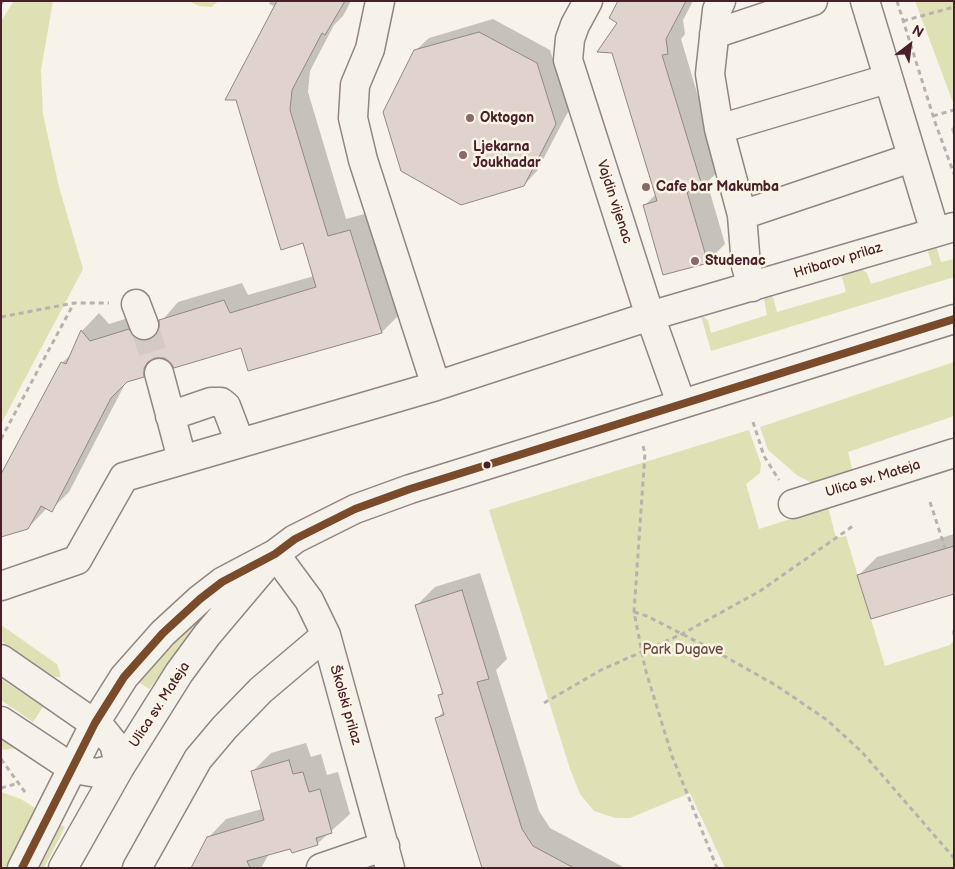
<!DOCTYPE html>
<html>
<head>
<meta charset="utf-8">
<style>
  body { margin:0 }
  #map { position:relative; width:955px; height:869px; overflow:hidden; background:#f7f3ea; font-family:"Balsamiq Sans",sans-serif }
  canvas { display:block }
  .frame { position:absolute; inset:0; border:2px solid #4a1f2b; pointer-events:none }
  .north { position:absolute; left:885px; top:20px; width:50px; height:50px; -webkit-text-stroke:4px #fcf5e5; paint-order:stroke; rotate:30deg; font-size:14px; font-weight:700; line-height:20px; text-align:center; color:#4a1f2b }
  .north::after { content:''; display:block; margin:auto; width:18px; height:22px; background:#4a1f2b; clip-path:polygon(50% 0,100% 100%,50% 72%,0 100%) }
</style>
</head>
<body>
<div id="map">
<canvas width="955" height="869"></canvas>
<div class="frame"></div>
<div class="north">N</div>
</div>
<script>
const c = document.querySelector('canvas').getContext('2d');
c.lineJoin = 'round';
function fill(path, color) { c.fillStyle = color; c.fill(path, 'evenodd'); }
const poly = rows => new Path2D(rows.map(r => 'M' + r).join(''));
function trace(path, color, width, dash) { c.strokeStyle = color; c.lineWidth = width; c.lineCap = dash ? 'butt' : 'round'; c.setLineDash(dash || []); c.stroke(path); }
function label(font, color, halo, rows, align = 'center') {
  c.font = font + ' "Balsamiq Sans",sans-serif'; c.lineWidth = 5; c.setLineDash([]); c.textBaseline = 'middle'; c.strokeStyle = halo; c.fillStyle = color; for (const [text, x, y, turn = 0] of rows) {
    c.save(); c.translate(x, y); c.rotate((+turn || 0) * Math.PI / 180); c.textAlign = isNaN(turn) ? turn : align; if (halo) c.strokeText(text, 0, 0); c.fillText(text, 0, 0); c.restore();
  }
}
fill(poly([
  [14,1,53,1,41,70,43,114,59,187,83,269,1,424,1,21],
  [189,1,219,1,211,7,199,6],
  [915,1,954,1,954,105],
  [936,246,941,262,954,259,954,277,711,351,701,316,708,320,711,333,767,315,764,299,770,294,773,297,777,312,846,292,842,277,845,273,859,268,867,273,871,284,932,265,927,248],
  [954,362,954,416,848,452,853,472,813,483,798,476,768,450,760,427],
  [749,430,761,464,760,473,746,484,759,529,828,507,836,538,846,536,885,666,950,645,954,640,954,868,725,868,690,793,630,818,615,818,594,811,580,794,570,769,489,510],
  [248,573,188,638,149,689,137,681,173,640],
  [1,625,57,664,61,677,55,677,48,673,1,641],
  [1,679,43,707,33,722,1,700],
  [1,737,8,741,16,748,1,750],
  [1,792,21,799,38,810,12,868,1,868],
  [57,823,65,827,44,868,34,868]
]), '#dde1b4');
fill(poly([
  [270,1,351,1,343,16,334,25,310,71,308,92,346,219,368,213,400,314,382,332,249,369,242,346,171,361,161,358,143,376,127,380,69,492,51,510,47,508,28,528,1,536,1,474,62,363,72,353,82,331,99,313,109,324,147,312,152,320,160,323,178,302,242,283,248,295,314,276,304,242,276,7,269,4],
  [619,1,693,1,683,20,685,34,681,39,720,170,707,182,725,244,707,262,645,205,656,194,619,22],
  [493,19,550,50,569,110,537,171,524,185,415,51,429,38],
  [954,126,954,138,951,129],
  [954,534,954,593,859,575,877,557],
  [480,573,507,659,496,670,539,811,550,828,625,868,483,868,437,718,444,711,440,695,443,692,417,605,435,587],
  [306,743,311,757,321,754,327,775,338,772,350,814,317,844,269,854,261,868,193,868,208,838,226,819,262,809,253,771,271,753]
]), '#0003');
const building = poly([
  [277,1,345,1,325,35,322,33,292,90,290,110,328,236,350,230,382,333,248,371,241,348,174,368,170,362,164,358,155,358,148,362,144,368,144,377,127,382,111,398,52,512,41,506,28,529,1,537,1,474,61,362,66,364,81,330,90,341,129,329,135,337,141,340,149,340,156,334,159,328,159,320,224,300,230,313,316,287,303,243,281,250,236,100,225,100,277,1],
  [618,1,686,1,666,39,668,54,662,55,703,189,687,192,708,263,663,275,643,205,657,201,612,53,597,52,617,23,609,18,618,1],
  [479,32,537,63,556,124,524,186,461,205,401,171,383,112,414,50,479,32],
  [954,546,954,594,871,619,857,575,954,546],
  [462,590,489,679,477,682,522,829,533,846,574,868,482,868,435,718,444,715,438,695,443,694,415,605,462,590],
  [289,760,293,774,303,772,309,792,320,789,332,833,316,838,318,845,292,853,290,849,247,861,250,868,191,868,207,837,264,820,251,771,289,760]
]);
fill(building, '#e0d3cd');
trace(building, '#908684', 1);
trace(poly([
  [144,325,159,373]
]), '#d4c9c4', 28, [28, 14]);
const minor = poly([
  [380,1,370,49,355,85,353,118,363,160,436,386],
  [588,1,575,25,570,39,568,60,650,316,681,403],
  [721,1,717,10,710,74,719,129,742,215,746,266,752,287],
  [865,1,935,232],
  [714,34,813,1],
  [719,129,887,79],
  [742,215,911,158],
  [136,304,144,325],
  [159,373,182,459],
  [170,416,211,402,221,402,226,406,240,443],
  [793,504,954,453],
  [275,554,309,600,326,635,390,868],
  [1,586,77,560,124,477,436,386,650,316,954,227],
  [1,659,102,729,114,744,120,767],
  [1,721,60,760,80,770,97,773,120,767],
  [22,868,95,723,124,677,163,633,200,599,222,582,275,554,295,539,355,509,410,489,954,319],
  [63,868,120,767,179,673,207,635,266,565],
  [137,868,198,759,225,727,261,690,326,635],
  [321,868,385,846]
]);
trace(minor, '#908684', 31);
trace(poly([
  [897,1,935,122,954,174],
  [1,4,3,1],
  [903,21,954,7],
  [933,116,954,110],
  [1,317,74,303,109,303],
  [753,422,764,456,779,480],
  [1,439,74,303],
  [643,446,645,453,634,612,645,668,672,756,717,868],
  [930,502,945,548],
  [634,612,647,616,717,652,777,686,827,720,862,752,954,858],
  [954,630,954,637],
  [544,703,601,670,682,634,760,591,853,526],
  [1,759,27,795],
  [1,788,19,783]
]), '#b8b1ae', 3, [5, 4]);
trace(minor, '#f5f2ec', 28);
trace(poly([
  [22,868,95,723,124,677,163,633,200,599,222,582,275,554,295,539,355,509,410,489,954,319]
]), '#7a4b2a', 8);
for (const [x, y, r, color] of [
  [470,118,5,"#87696e"],
  [463,155,5,"#87696e"],
  [646,187,5,"#87696e"],
  [695,261,5,"#87696e"],
  [487,465,4.5,"#4a1f2b"]
]) { const dot = new Path2D(); dot.arc(x, y, r, 0, 2 * Math.PI); c.fillStyle = color; c.fill(dot); trace(dot, '#fcf5e5', 2); }
label('bold 14px', '#4a1f2b', '#fcf5e5', [
  ["Oktogon",480,118],
  ["Ljekarna",473,147],
  ["Joukhadar",473,163],
  ["Cafe bar Makumba",656,187],
  ["Studenac",705,261]
], 'left');
label('14px', '#4a1f2b', '#fcf5e5', [
  ["Vajdin vijenac",614,202,72],
  ["Hribarov prilaz",838,261,-17],
  ["Ulica sv. Mateja",873,479,-17],
  ["Ulica sv. Mateja",160,705,-57],
  ["Školski prilaz",345,705,74]
]);
label('14px', '#6a4c42', '#fcf5e5', [
  ["Park Dugave",683,650]
]);
</script>
</body>
</html>
